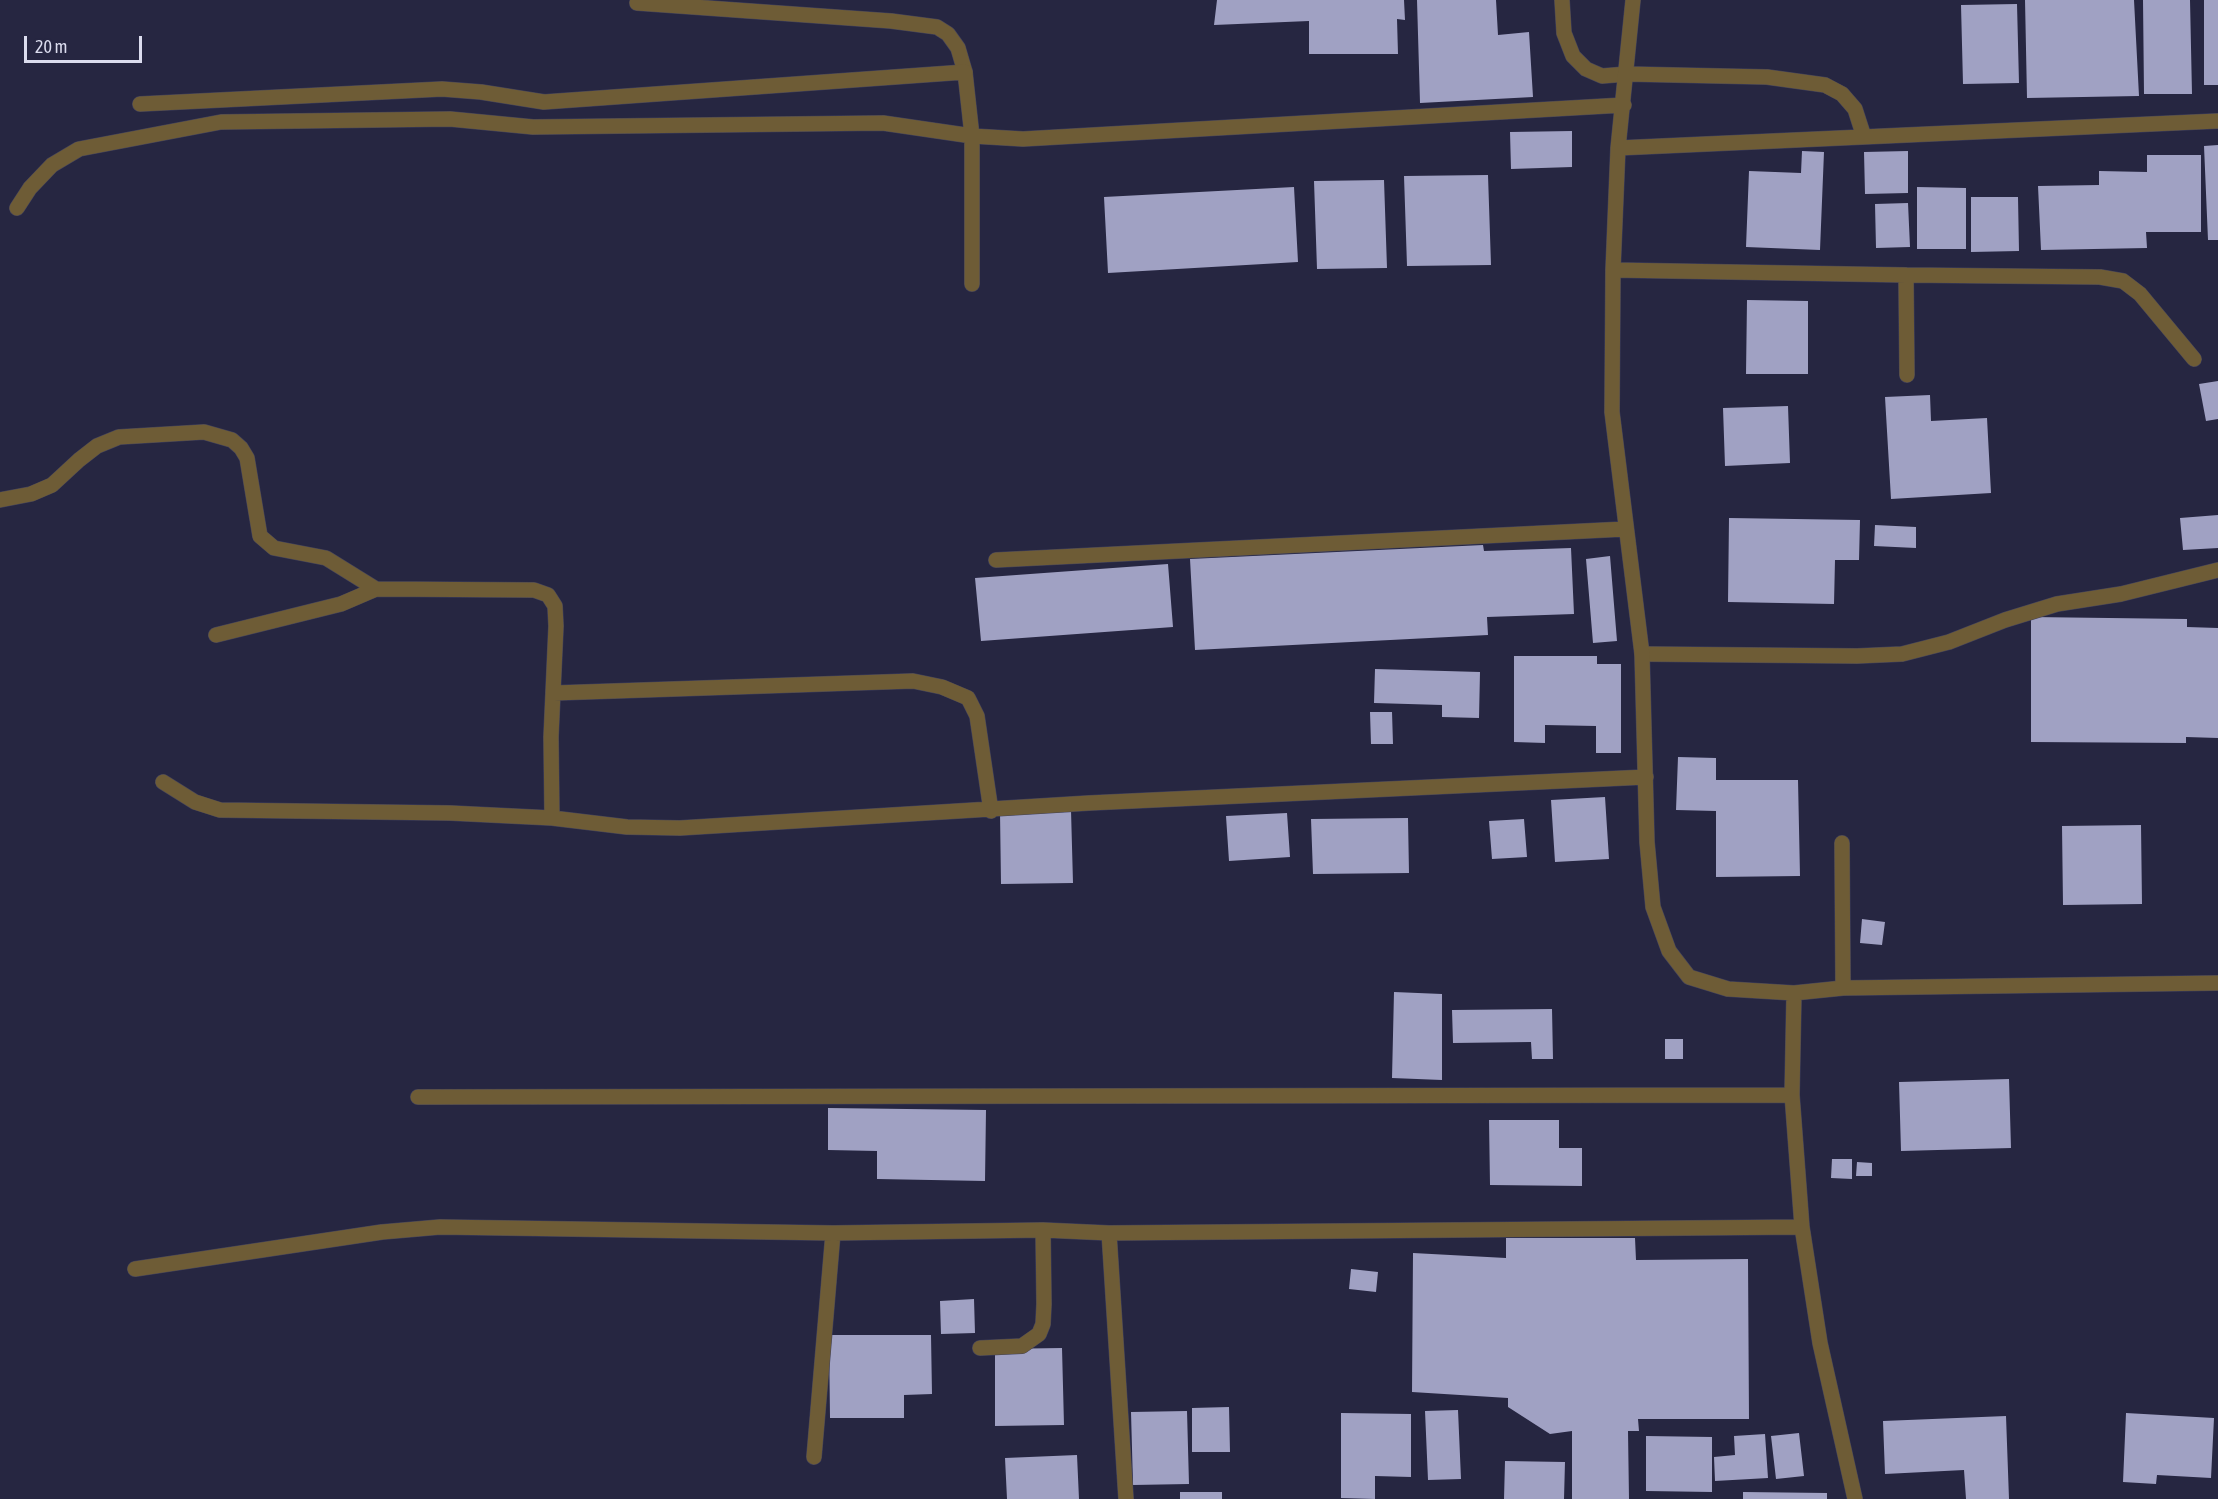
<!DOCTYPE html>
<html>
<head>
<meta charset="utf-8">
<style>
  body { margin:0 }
  #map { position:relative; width:2218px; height:1499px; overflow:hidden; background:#262641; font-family:"Asap Condensed",sans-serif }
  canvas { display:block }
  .scale { position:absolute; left:24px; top:36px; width:118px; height:27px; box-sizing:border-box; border:3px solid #dbdcee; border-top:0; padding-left:8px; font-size:18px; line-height:21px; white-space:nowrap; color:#dbdcee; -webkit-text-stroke:4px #262641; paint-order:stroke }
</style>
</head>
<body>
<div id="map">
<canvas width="2218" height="1499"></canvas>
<div class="scale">20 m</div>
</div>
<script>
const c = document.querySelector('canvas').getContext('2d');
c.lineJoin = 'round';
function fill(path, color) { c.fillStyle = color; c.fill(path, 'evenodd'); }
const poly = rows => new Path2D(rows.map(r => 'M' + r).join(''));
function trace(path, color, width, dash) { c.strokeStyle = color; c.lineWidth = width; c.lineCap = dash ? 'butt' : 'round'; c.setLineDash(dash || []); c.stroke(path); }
fill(poly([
  [1217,0,1404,0,1405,20,1397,19,1398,54,1309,54,1309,21,1214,25],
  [1417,0,1496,0,1498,35,1529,32,1533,97,1420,103],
  [2025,0,2134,0,2139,96,2027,98],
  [2143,0,2190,0,2192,94,2144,94],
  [2204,0,2218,0,2218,85,2204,85],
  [2017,4,2019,83,1963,84,1961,5],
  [1572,131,1572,167,1511,169,1510,132],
  [2218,145,2218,240,2208,240,2204,146],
  [1802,151,1824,152,1820,250,1746,247,1749,171,1801,173],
  [1908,151,1908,193,1865,194,1864,152],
  [2147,155,2201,155,2201,232,2146,232,2147,248,2041,250,2038,186,2099,185,2099,171,2147,172],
  [1488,175,1491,265,1407,266,1404,176],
  [1384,180,1387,268,1317,269,1314,181],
  [1294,187,1298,262,1108,273,1104,197],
  [1917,187,1966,188,1966,249,1917,249],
  [1971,197,2018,197,2019,251,1971,252],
  [1908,203,1910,247,1876,248,1875,204],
  [1747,300,1808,301,1808,374,1746,374],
  [2218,381,2218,419,2206,421,2199,384],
  [1930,395,1931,421,1987,418,1991,493,1891,499,1885,397],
  [1788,406,1790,463,1725,466,1723,408],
  [2218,515,2218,548,2183,550,2180,518],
  [1729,518,1860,520,1859,560,1835,560,1834,604,1728,602],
  [1875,525,1916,527,1916,548,1874,546],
  [1483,545,1484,551,1571,548,1574,614,1487,617,1488,635,1195,650,1190,559],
  [1610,556,1617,641,1593,643,1586,559],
  [1168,564,1173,627,981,641,975,578],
  [2031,617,2187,619,2187,627,2218,628,2218,738,2186,737,2186,743,2031,742],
  [1514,656,1597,656,1597,664,1621,664,1621,753,1596,753,1596,726,1545,725,1545,743,1514,742],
  [1375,669,1480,672,1479,718,1442,717,1442,705,1374,703],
  [1370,712,1392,712,1393,744,1371,744],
  [1678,757,1716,758,1716,780,1798,780,1800,876,1716,877,1716,811,1676,810],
  [1605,797,1609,859,1555,862,1551,800],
  [1071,810,1073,883,1001,884,1000,812],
  [1287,813,1290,857,1229,861,1226,816],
  [1408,818,1409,873,1313,874,1311,819],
  [1524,819,1527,857,1492,859,1489,821],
  [2141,825,2142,904,2063,905,2062,826],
  [1862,919,1885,922,1882,945,1860,943],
  [1394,992,1442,994,1442,1080,1392,1078],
  [1552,1009,1553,1059,1532,1059,1531,1042,1453,1043,1452,1010],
  [1665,1039,1683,1039,1683,1059,1665,1059],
  [2009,1079,2011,1148,1901,1151,1899,1082],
  [828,1108,986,1110,985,1181,877,1179,877,1151,828,1150],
  [1489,1120,1559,1120,1559,1148,1582,1148,1582,1186,1490,1185],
  [1832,1159,1852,1159,1852,1179,1831,1178],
  [1857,1162,1872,1163,1872,1176,1856,1176],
  [1506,1238,1635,1238,1636,1260,1748,1259,1749,1419,1638,1419,1639,1431,1628,1431,1629,1499,1572,1499,1572,1431,1550,1434,1508,1407,1508,1398,1412,1392,1413,1253,1506,1258],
  [1351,1269,1378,1272,1376,1292,1349,1289],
  [974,1299,975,1333,941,1334,940,1301],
  [829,1335,931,1335,932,1394,904,1395,904,1418,830,1418],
  [1062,1348,1064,1425,995,1426,995,1349],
  [1229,1407,1230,1452,1192,1452,1192,1408],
  [1458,1410,1461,1479,1428,1480,1425,1411],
  [1187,1411,1189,1484,1133,1485,1131,1412],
  [1341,1413,1411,1414,1411,1477,1375,1476,1375,1499,1341,1498],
  [2126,1413,2214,1418,2211,1478,2157,1475,2156,1484,2123,1482],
  [2006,1416,2009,1499,1966,1499,1964,1470,1885,1474,1883,1421],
  [1799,1433,1804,1476,1776,1479,1771,1436],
  [1765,1434,1768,1478,1715,1481,1714,1457,1735,1455,1734,1436],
  [1646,1436,1712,1437,1712,1492,1646,1491],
  [1077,1455,1079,1499,1007,1499,1005,1458],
  [1505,1461,1565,1462,1564,1499,1504,1499],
  [1180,1492,1222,1492,1222,1499,1180,1499],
  [1743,1492,1827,1493,1827,1499,1743,1499]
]), '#a0a1c3');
const service = poly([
  [1562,0,1564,33,1573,56,1586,69,1602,76,1627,74],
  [637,3,891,21,937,27,948,34,958,48,965,72],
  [1642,654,1857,656,1902,654,1949,642,2005,620,2057,604,2121,594,2218,570]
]);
const minor = poly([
  [1633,0,1618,148,1613,270,1612,412,1642,654,1647,842,1653,907,1669,951,1689,977,1728,989,1794,993,1843,988,2218,983],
  [1627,74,1767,77,1825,85,1842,94,1855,109,1864,137],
  [140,104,442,89,481,92,544,102,965,72,972,136,972,284],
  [1618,148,2218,121],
  [17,208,30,188,52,165,79,149,221,122,450,119,533,127,883,123,972,136,1023,139,1624,105],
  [1613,270,1906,275,1907,375],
  [1906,275,2100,277,2123,281,2140,294,2194,359],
  [0,500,31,494,52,485,79,460,97,446,119,437,204,432,232,440,241,448,247,458,260,536,274,548,326,558,376,589,534,590,548,595,555,606,556,626,551,737,552,818],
  [996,560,1625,529],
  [216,635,341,604,376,589],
  [554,693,913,681,942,687,968,698,977,716,991,811],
  [163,782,195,802,220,810,450,813,552,818,627,827,680,828,1089,803,1646,777],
  [1842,843,1843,988],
  [1794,993,1792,1095,1802,1227,1820,1343,1855,1499],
  [418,1097,1792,1095],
  [1109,1233,1126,1499],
  [135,1269,382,1232,440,1227,833,1233,1043,1230,1109,1233,1802,1227],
  [980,1348,1022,1346,1039,1334,1043,1324,1044,1304,1043,1230],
  [814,1457,833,1233]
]);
trace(service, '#43435d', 16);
trace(minor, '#43435d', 16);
trace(service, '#6e5c36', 15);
trace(minor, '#6e5c36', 15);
</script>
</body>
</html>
